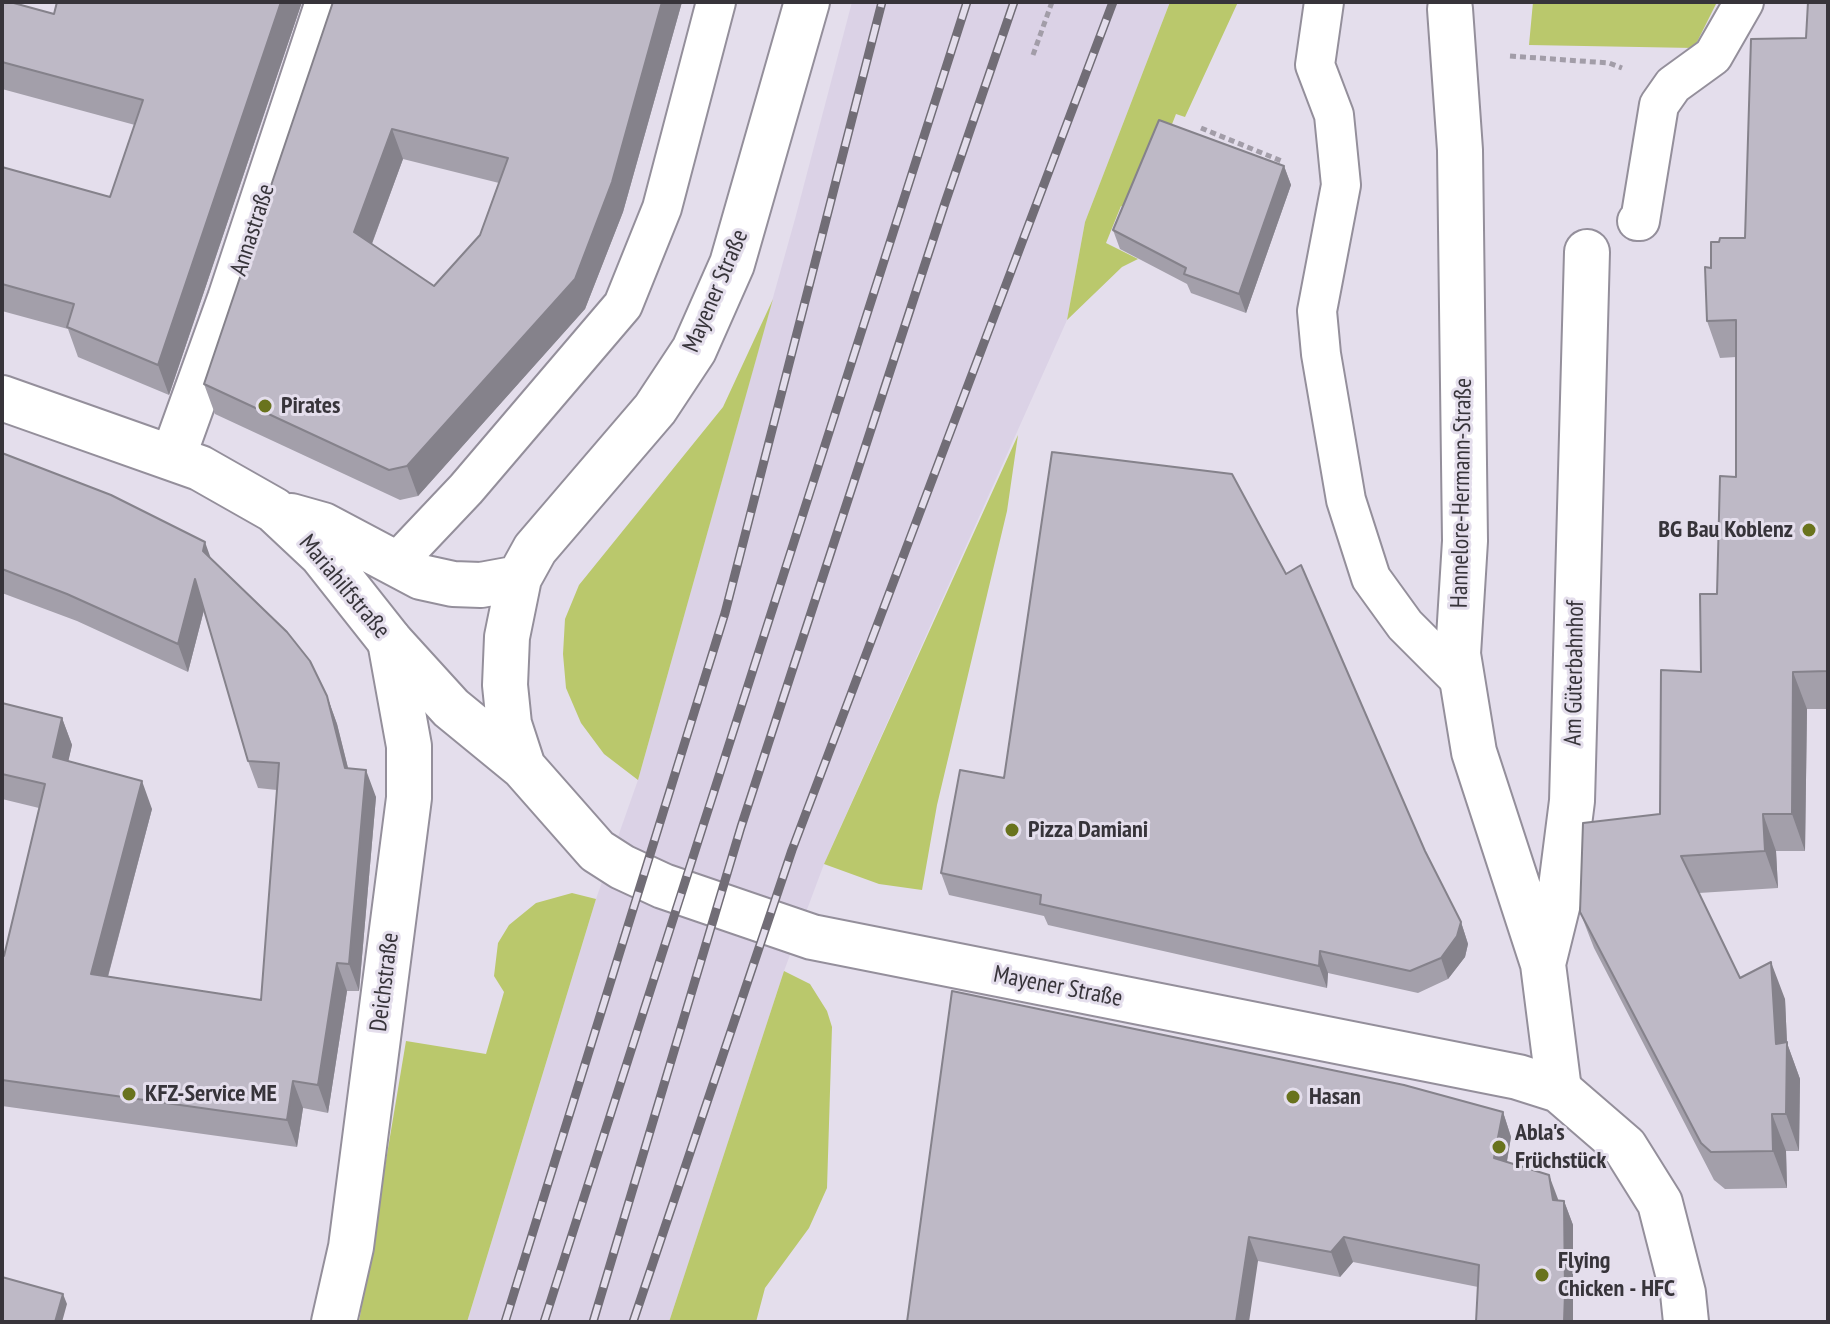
<!DOCTYPE html>
<html>
<head>
<meta charset="utf-8">
<style>
  body { margin:0 }
  #map { position:relative; width:1830px; height:1324px; overflow:hidden; background:#e4deec; font-family:"PT Sans Narrow",sans-serif }
  canvas { display:block }
  .frame { position:absolute; inset:0; border:4px solid #37343a; pointer-events:none }
</style>
</head>
<body>
<div id="map">
<canvas width="1830" height="1324"></canvas>
<div class="frame"></div>
</div>
<script>
const c = document.querySelector('canvas').getContext('2d');
c.lineJoin = 'round';
function fill(path, color) { c.fillStyle = color; c.fill(path, 'evenodd'); }
const poly = rows => new Path2D(rows.map(r => 'M' + r).join(''));
function trace(path, color, width, dash) { c.strokeStyle = color; c.lineWidth = width; c.lineCap = dash ? 'butt' : 'round'; c.setLineDash(dash || []); c.stroke(path); }
function label(font, color, halo, rows, align = 'center') {
  c.font = font + ' "PT Sans Narrow",sans-serif'; c.lineWidth = 6; c.setLineDash([]); c.textBaseline = 'middle'; c.strokeStyle = halo; c.fillStyle = color; for (const [text, x, y, turn = 0] of rows) {
    c.save(); c.translate(x, y); c.rotate((+turn || 0) * Math.PI / 180); c.textAlign = isNaN(turn) ? turn : align; if (halo) c.strokeText(text, 0, 0); c.fillText(text, 0, 0); c.restore();
  }
}
fill(poly([
  [852,2,1170,2,1085,222,1067,320,824,864,784,971,669,1322,467,1322,596,899,638,780,795,219]
]), '#dbd2e6');
fill(poly([
  [1170,2,1238,2,1185,117,1176,114,1165,142,1147,214,1121,206,1106,243,1138,259,1122,267,1067,320,1085,222],
  [1533,2,1717,2,1694,48,1529,45],
  [773,299,638,780,604,754,581,723,566,688,563,654,565,619,579,585,723,407],
  [1018,435,1007,511,937,805,922,890,879,884,824,864],
  [572,893,596,899,467,1322,359,1322,406,1041,486,1054,504,992,494,976,498,943,509,925,536,903],
  [784,971,810,984,827,1011,832,1027,827,1188,809,1228,765,1288,756,1322,669,1322]
]), '#bac86c');
const lane = poly([
  [1324,2,1315,65,1334,115,1341,185,1317,311,1321,354,1346,500,1371,578,1405,625,1462,682],
  [1637,221,1640,221,1659,105,1673,85,1713,56,1744,2],
  [395,564,466,489,623,305,662,208,716,2]
]);
const street = poly([
  [1450,9,1460,150,1465,541,1458,654,1474,752,1543,964],
  [173,457,230,299,328,2],
  [1559,1090,1543,964,1560,895,1572,801,1587,252],
  [334,1322,351,1247,409,798,409,746,390,641]
]);
const secondary = poly([
  [807,2,732,264,694,350,655,409,535,549,519,578,507,637,505,685,509,724,523,767,597,851,622,867,663,886,812,937,1518,1077,1559,1090,1625,1147,1660,1203,1683,1293,1686,1322],
  [2,398,200,468,274,510,322,555,390,641,451,708,523,767],
  [291,516,323,525,421,577,453,584,481,585,519,578]
]);
trace(lane, '#948f9b', 42);
trace(street, '#948f9b', 48);
trace(secondary, '#948f9b', 48);
trace(poly([
  [916,4,916,2],
  [1033,55,1052,2],
  [1510,56,1609,63,1622,68],
  [1201,128,1284,162]
]), '#a29da8', 5, [6, 4]);
trace(lane, '#fff', 38);
trace(street, '#fff', 44);
trace(secondary, '#fff', 44);
const rail = poly([
  [505,1322,725,613,882,2],
  [544,1322,967,2],
  [593,1322,741,827,945,203,1014,2],
  [633,1322,792,850,1113,2]
]);
trace(rail, '#716d76', 9);
trace(rail, '#e4deec', 6, [18]);
fill(poly([
  [2,2,54,14,57,2,302,2,169,395,78,357,68,329,2,311,2,167,110,197,135,125,2,89],
  [333,2,682,2,623,212,585,309,418,496,400,500,215,414,204,384],
  [403,159,499,183,480,235,434,286,372,244],
  [1828,2,1828,709,1807,709,1805,851,1776,851,1778,888,1699,893,1740,978,1785,999,1787,1043,1800,1079,1799,1151,1786,1151,1787,1188,1725,1189,1714,1180,1594,948,1580,912,1660,814,1701,672,1717,594,1736,477,1736,357,1720,358,1707,321,1711,268,1719,242,1745,238,1806,38],
  [1284,166,1291,185,1246,313,1191,293,1187,284,1120,249,1113,230],
  [2,453,211,558,327,696,337,724,348,768,376,797,359,991,347,991,328,1113,303,1108,297,1147,2,1106,2,956,4,956,39,808,2,799,2,703,62,718,72,745,68,761,152,809,108,977,261,1000,277,790,258,788,248,761,204,610,188,672,77,621,2,593],
  [1425,851,1461,922,1468,944,1465,957,1448,979,1418,993,1328,973,1327,988,1048,925,1044,916,949,895,941,873],
  [1503,1112,1511,1137,1507,1162,1558,1200,1564,1201,1573,1225,1478,1287,1353,1262,1340,1277,1258,1261,907,1322]
]), '#a39faa');
fill(poly([
  [281,2,302,2,169,395,158,365],
  [662,2,682,2,623,212,585,309,418,496,407,466],
  [392,129,403,159,365,262,354,232],
  [1284,166,1291,185,1246,313,1239,294],
  [205,542,215,570,203,551],
  [195,579,205,606,188,672,178,644],
  [1793,672,1807,709,1805,851,1792,814],
  [327,696,337,724,355,796,345,768],
  [62,718,72,745,63,785,53,757],
  [366,770,376,797,359,991,349,964],
  [142,781,152,809,101,1002,91,974],
  [1763,814,1776,851,1778,888,1765,851],
  [1461,922,1468,944,1465,957,1448,979,1441,958],
  [1320,951,1328,973,1327,988,1319,966],
  [1771,962,1785,999,1787,1043,1800,1079,1799,1151,1786,1114,1776,1044],
  [337,963,347,991,328,1113,318,1085],
  [293,1081,303,1108,297,1147,287,1120],
  [1503,1112,1511,1137,1503,1183,1494,1158],
  [1772,1114,1786,1151,1787,1188,1773,1151],
  [1549,1175,1558,1199,1562,1224,1553,1200],
  [1564,1201,1573,1225,1573,1322,1564,1322],
  [1249,1237,1258,1261,1249,1322,1236,1322],
  [1344,1237,1353,1262,1340,1277,1331,1252],
  [63,1294,67,1304,62,1322,55,1322]
]), '#85828b');
const building = poly([
  [2,2,10,2,54,14,57,2,281,2,158,365,67,327,74,304,2,284,2,167,110,197,143,100,2,62,2,2],
  [333,2,662,2,612,182,575,279,407,466,389,470,204,384,333,2],
  [392,129,508,158,480,235,434,286,354,232,392,129],
  [1808,2,1828,2,1828,671,1793,672,1792,814,1763,814,1765,851,1681,856,1740,978,1771,962,1776,1044,1787,1042,1786,1114,1772,1114,1773,1151,1711,1152,1701,1143,1580,912,1583,823,1660,814,1661,670,1701,672,1700,594,1717,594,1720,476,1736,477,1736,320,1707,321,1705,267,1711,268,1711,242,1719,242,1720,238,1745,238,1751,39,1806,38,1808,2],
  [1159,120,1284,166,1239,294,1184,274,1186,268,1113,230,1159,120],
  [1052,452,1232,474,1286,574,1301,565,1425,851,1461,922,1457,936,1441,958,1410,971,1320,951,1319,966,1040,904,1041,895,941,873,960,770,1004,778,1052,452],
  [2,453,111,495,205,542,203,551,287,632,310,661,327,696,345,768,366,770,349,964,337,963,318,1085,293,1081,287,1120,2,1080,2,956,4,956,45,784,2,774,2,703,62,718,53,757,142,781,91,974,261,1000,279,763,248,761,195,579,178,644,67,594,2,569,2,453],
  [952,991,1404,1085,1503,1112,1494,1158,1549,1175,1553,1200,1564,1201,1565,1293,1564,1322,1476,1322,1479,1265,1344,1237,1331,1252,1249,1237,1236,1322,907,1322,952,991],
  [2,1277,63,1294,55,1322,2,1322,2,1277]
]);
fill(building, '#beb9c6');
trace(building, '#85828b', 2);
for (const [x, y, r, color] of [
  [265,406,8,"#69731d"],
  [1809,530,8,"#69731d"],
  [1012,830,8,"#69731d"],
  [129,1094,8,"#69731d"],
  [1293,1097,8,"#69731d"],
  [1499,1147,8,"#69731d"],
  [1542,1275,8,"#69731d"]
]) { const dot = new Path2D(); dot.arc(x, y, r, 0, 2 * Math.PI); c.fillStyle = color; c.fill(dot); trace(dot, '#e4deec', 3); }
label('24px', '#37343a', '#e4deec', [
  ["Annastraße",253,230,-72],
  ["Mayener Straße",716,291,-67],
  ["Hannelore-Hermann-Straße",1462,493,-89],
  ["Mariahilfstraße",344,587,50],
  ["Am Güterbahnhof",1575,673,-89],
  ["Deichstraße",385,982,-83],
  ["Mayener Straße",1058,987,11]
]);
label('bold 24px', '#37343a', '#e4deec', [
  ["Pirates",281,406],
  ["BG Bau Koblenz",1793,530,"right"],
  ["Pizza Damiani",1028,830],
  ["KFZ-Service ME",145,1094],
  ["Hasan",1309,1097],
  ["Abla's",1515,1133],
  ["Früchstück",1515,1161],
  ["Flying",1558,1261],
  ["Chicken - HFC",1558,1289]
], 'left');
</script>
</body>
</html>
